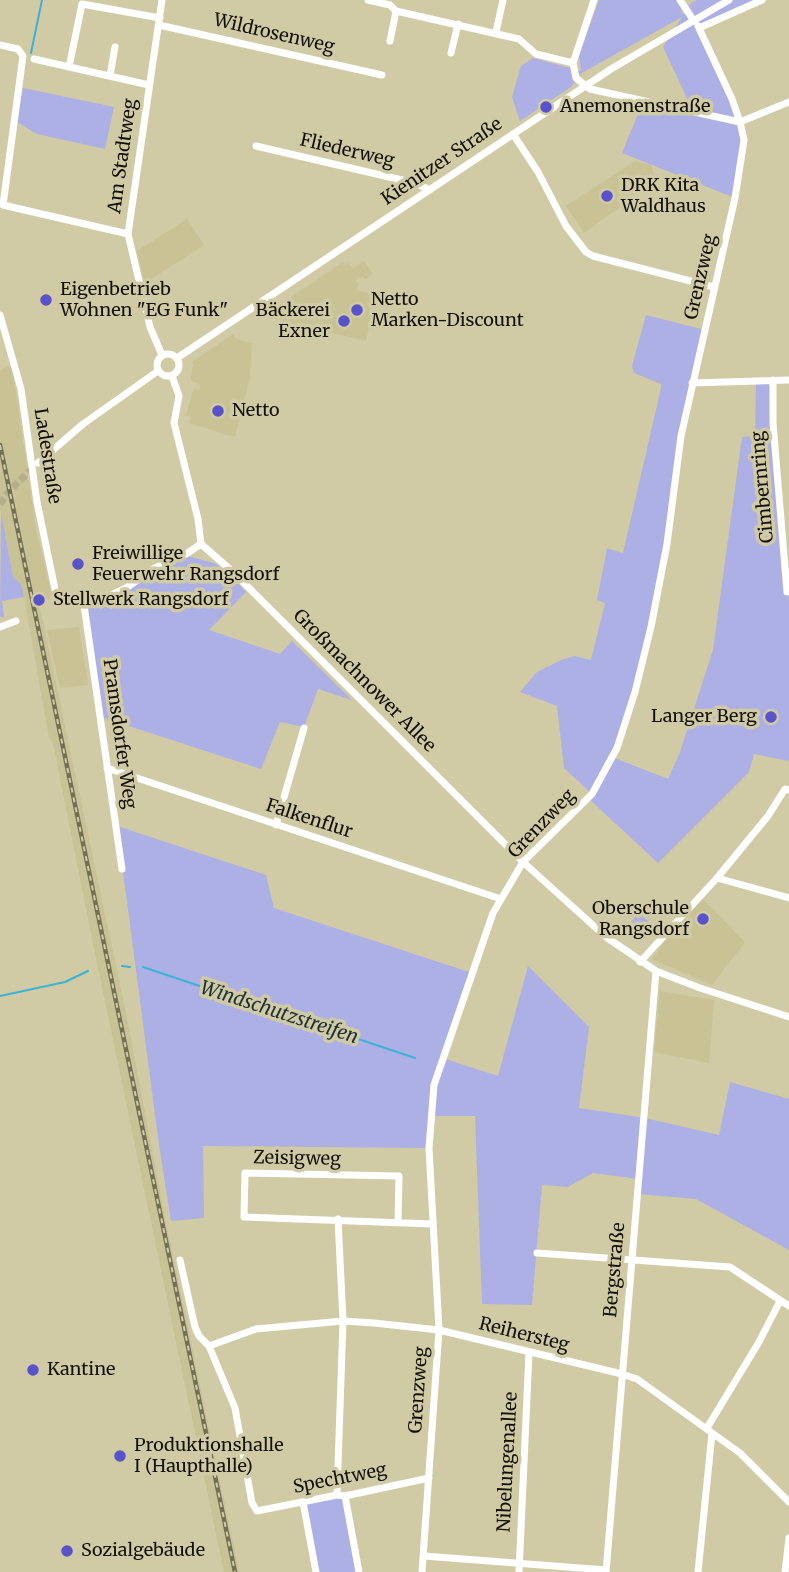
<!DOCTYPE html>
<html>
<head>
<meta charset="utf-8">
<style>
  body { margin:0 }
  canvas { display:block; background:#d0caa5 }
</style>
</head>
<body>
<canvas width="789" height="1572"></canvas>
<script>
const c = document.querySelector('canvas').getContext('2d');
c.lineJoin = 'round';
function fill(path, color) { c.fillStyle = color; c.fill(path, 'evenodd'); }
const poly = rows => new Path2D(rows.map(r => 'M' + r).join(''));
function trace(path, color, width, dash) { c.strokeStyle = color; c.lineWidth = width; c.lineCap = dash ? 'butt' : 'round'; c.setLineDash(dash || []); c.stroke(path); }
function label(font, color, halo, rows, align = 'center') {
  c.font = font + ' Merriweather,serif'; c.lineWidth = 7; c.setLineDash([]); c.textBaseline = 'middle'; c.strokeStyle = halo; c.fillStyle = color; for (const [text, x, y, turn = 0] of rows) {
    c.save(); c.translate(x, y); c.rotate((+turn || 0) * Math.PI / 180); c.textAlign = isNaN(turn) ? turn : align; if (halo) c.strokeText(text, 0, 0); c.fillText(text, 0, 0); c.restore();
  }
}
fill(poly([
  [635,161,651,165,654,173,647,187,584,233,566,206],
  [187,219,204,245,145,283,137,251],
  [364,261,373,274,365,279,363,276,355,281,358,283,357,290,377,295,366,341,293,324,289,326,274,316,278,306,343,262,345,265,349,263,353,269],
  [233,334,235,338,252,344,250,378,235,437,189,423,191,417,186,415,194,388,199,390,200,385,191,380,192,368,194,366,192,362],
  [12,366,36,530,52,596,40,608,126,1013,165,1218,239,1572,224,1572,96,958,53,743,49,738,24,597,21,584,13,577,0,507,0,369],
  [79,627,88,685,60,688,47,630],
  [700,896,745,942,712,985,652,959],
  [660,991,714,1000,709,1063,654,1052]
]), '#c8c295');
fill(poly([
  [599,0,679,0,683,15,691,3,697,0,762,0,699,28,732,99,744,140,735,198,622,153,643,101,693,111,663,47,682,17,580,74,571,87,520,121,512,97,521,66,533,58,581,71,579,55],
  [23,88,114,107,105,149,37,134,17,122],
  [646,315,705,330,692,383,651,627,612,757,668,779,680,752,713,650,742,437,755,436,756,381,773,380,789,602,789,761,754,754,749,772,658,863,588,798,591,793,564,768,557,706,520,692,537,672,561,660,575,656,591,660,605,603,597,600,607,548,623,553,661,388,661,384,634,373,632,366],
  [1,511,13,577,21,584,24,597,2,601,4,617,0,617],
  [187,556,214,563,225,570,246,592,209,630,280,654,292,641,352,700,318,689,304,727,280,722,261,769,101,717,84,605,107,597,141,576],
  [117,826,266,875,274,908,472,973,442,1058,498,1076,528,966,589,1027,579,1108,645,1118,719,1135,730,1082,789,1099,789,1250,696,1199,637,1194,639,1179,593,1173,568,1187,542,1185,532,1305,482,1304,475,1116,431,1116,429,1148,203,1146,204,1218,171,1221,159,1145],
  [639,913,654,926,639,943,624,930],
  [345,1496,359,1572,316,1572,303,1502]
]), '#acb0e5');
trace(poly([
  [31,53,42,0],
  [122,966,130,967],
  [143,967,415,1058],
  [0,996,65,982,88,971]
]), '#3cb3d4', 2);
trace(poly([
  [0,504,9,491,35,466]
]), '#b4ae8d', 7, [7, 3.5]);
trace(poly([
  [162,0,128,234,150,327,162,355],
  [368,0,390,5,396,11,519,39,536,54,573,63],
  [594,0,573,63,576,78,590,89,740,122,789,102],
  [680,0,694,21],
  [159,25,382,75],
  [699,28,762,0],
  [496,32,503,0],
  [390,41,396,11],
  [0,45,18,49,23,56,3,205,128,234],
  [451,53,458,24],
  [34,59,149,85],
  [69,67,82,4,160,18],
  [110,76,115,47],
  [513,134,538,172,566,226,586,252,593,256,714,287],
  [256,146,415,183,430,190],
  [0,315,21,389,37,502,56,594,62,602,84,605,107,597,126,588,155,568,186,554,201,544],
  '157 365a11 11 0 1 1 22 0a11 11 0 1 1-22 0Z',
  [177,358,611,69,729,0],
  [172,376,179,396,174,423,198,519,201,544],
  [773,380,773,423,787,592],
  [692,383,789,380],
  [38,463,83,424,158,371],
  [201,544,233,572,523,862,606,937,656,971,700,988,789,1017],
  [84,605,122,869],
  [0,627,16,621],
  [107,768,501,899],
  [276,825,304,728],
  [717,878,789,898],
  [640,962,717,878,768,816,785,789,789,790],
  [398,1222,399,1176,245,1173,244,1217,432,1224],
  [537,1253,730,1267,789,1306],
  [180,1260,195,1327,199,1336,209,1346,235,1408,252,1503,257,1511,337,1495,345,1496,429,1478],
  [209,1346,256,1329,343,1321,374,1323,439,1330,622,1374,637,1379,740,1453,789,1502],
  [707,1428,759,1342,780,1301],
  [337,1495,343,1321,338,1219],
  [345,1496,359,1572],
  [303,1502,316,1572],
  [424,1556,606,1570],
  [422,1572,439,1330,429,1148,434,1085,493,913,523,862,592,794,617,748,635,692,651,627,667,544,681,436,735,198,744,140,740,122,732,99,698,26],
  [519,1572,529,1353],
  [606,1572,656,971],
  [698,1572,712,1433],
  [785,1572,789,1538]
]), '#fff', 7);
const rail = poly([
  [0,445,235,1572]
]);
trace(rail, '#736f56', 4.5);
trace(rail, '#d0caa5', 2, [5]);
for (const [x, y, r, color] of [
  [546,107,7,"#5953cb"],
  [607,196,7,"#5953cb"],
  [46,300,7,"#5953cb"],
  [357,310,7,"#5953cb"],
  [344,321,7,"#5953cb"],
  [218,411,7,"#5953cb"],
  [78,564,7,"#5953cb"],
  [39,600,7,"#5953cb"],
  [771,717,7,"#5953cb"],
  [703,919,7,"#5953cb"],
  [33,1370,7,"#5953cb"],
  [120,1456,7,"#5953cb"],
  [67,1551,7,"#5953cb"]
]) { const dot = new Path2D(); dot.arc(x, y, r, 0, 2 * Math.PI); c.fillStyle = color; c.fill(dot); trace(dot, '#d0caa5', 2.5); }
label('18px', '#121004', '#d0caa5', [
  ["Wildrosenweg",274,34,13],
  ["Fliederweg",347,151,13],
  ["Am Stadtweg",123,156,-82],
  ["Kienitzer Straße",442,162,-34],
  ["Grenzweg",701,277,-77],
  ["Ladestraße",47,456,81],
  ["Cimbernring",763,487,-95],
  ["Großmachnower Allee",364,681,45],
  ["Pramsdorfer Weg",119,734,82],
  ["Falkenflur",309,819,18],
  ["Grenzweg",542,824,-46],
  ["Zeisigweg",297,1159,1],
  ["Bergstraße",615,1270,-85],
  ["Reihersteg",524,1335,14],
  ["Grenzweg",419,1390,-86],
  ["Nibelungenallee",508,1462,-87],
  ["Spechtweg",340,1479,-11]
]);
label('18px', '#121004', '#d0caa5', [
  ["Anemonenstraße",560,107],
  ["DRK Kita",621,186],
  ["Waldhaus",621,207],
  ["Eigenbetrieb",60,290],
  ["Wohnen \"EG Funk\"",60,311],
  ["Netto",371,300],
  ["Marken-Discount",371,321],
  ["Bäckerei",330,311,"right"],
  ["Exner",330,332,"right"],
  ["Netto",232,411],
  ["Freiwillige",92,554],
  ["Feuerwehr Rangsdorf",92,575],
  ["Stellwerk Rangsdorf",53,600],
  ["Langer Berg",757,717,"right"],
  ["Oberschule",689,909,"right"],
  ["Rangsdorf",689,930,"right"],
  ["Kantine",47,1370],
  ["Produktionshalle",134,1446],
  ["I (Haupthalle)",134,1467],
  ["Sozialgebäude",81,1551]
], 'left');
label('italic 19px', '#1c3036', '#d0caa5', [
  ["Windschutzstreifen",279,1013,18]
]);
</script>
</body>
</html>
